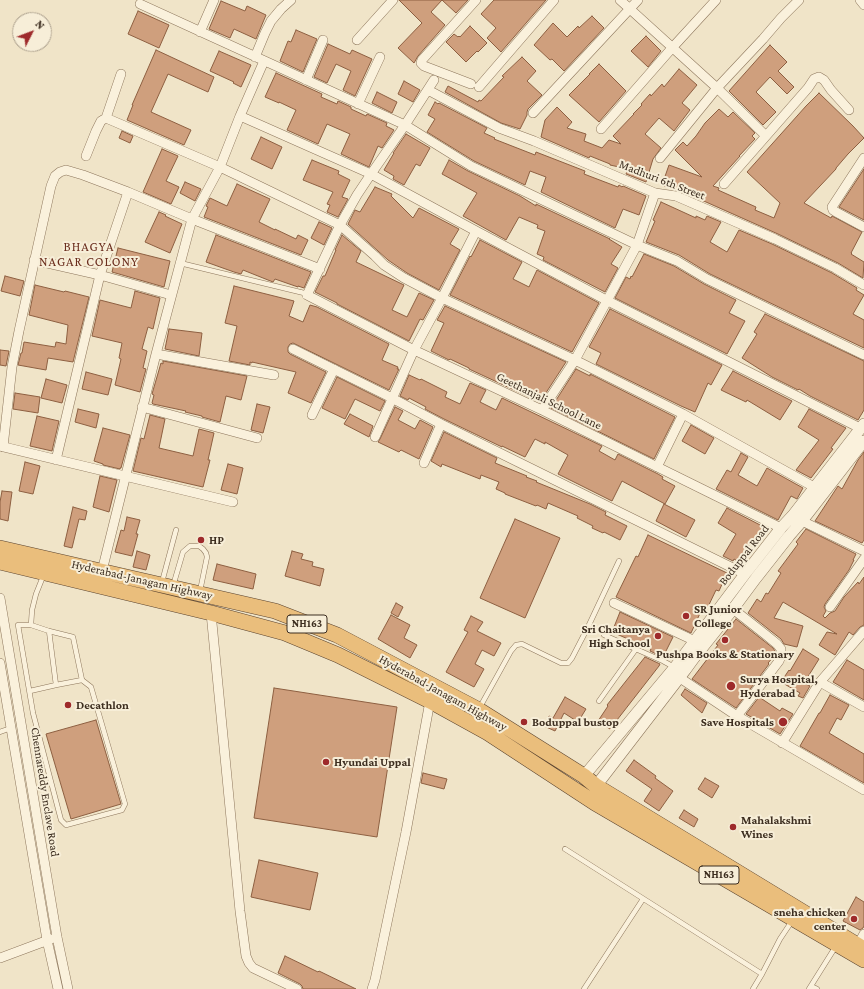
<!DOCTYPE html>
<html>
<head>
<meta charset="utf-8">
<style>
  body { margin:0 }
  #map { position:relative; width:864px; height:989px; overflow:hidden; background:#f0e4c8; font-family:"Crimson Pro",serif }
  canvas { display:block }
  .north { position:absolute; left:12px; top:12px; width:40px; height:40px; box-sizing:border-box; background:#f7eed8; border:1px solid #ada18e; border-radius:50%; rotate:48deg; font-size:11px; font-weight:700; line-height:16px; text-align:center; color:#3d2e20 }
  .north::after { content:''; display:block; margin:auto; width:14px; height:18px; background:#9e2a2b; clip-path:polygon(50% 0,100% 100%,50% 72%,0 100%) }
</style>
</head>
<body>
<div id="map">
<canvas width="864" height="989"></canvas>
<div class="north">N</div>
</div>
<script>
const c = document.querySelector('canvas').getContext('2d');
c.lineJoin = 'round';
function fill(path, color) { c.fillStyle = color; c.fill(path, 'evenodd'); }
const poly = rows => new Path2D(rows.map(r => 'M' + r).join(''));
function trace(path, color, width, dash) { c.strokeStyle = color; c.lineWidth = width; c.lineCap = dash ? 'butt' : 'round'; c.setLineDash(dash || []); c.stroke(path); }
function label(font, color, halo, rows, align = 'center') {
  c.font = font + ' "Crimson Pro",serif'; c.lineWidth = 4; c.setLineDash([]); c.textBaseline = 'middle'; c.strokeStyle = halo; c.fillStyle = color; for (const [text, x, y, turn = 0] of rows) {
    c.save(); c.translate(x, y); c.rotate((+turn || 0) * Math.PI / 180); c.textAlign = isNaN(turn) ? turn : align; if (halo) c.strokeText(text, 0, 0); c.fillText(text, 0, 0); c.restore();
  }
}
const building = poly([
  [399,0,442,0,431,12,445,25,418,56,414,63,398,48,422,23,399,0],
  [442,0,468,0,456,13,442,0],
  [494,0,546,0,501,52,487,38,496,28,481,14,494,0],
  [221,1,245,11,247,6,266,15,256,39,234,29,230,38,209,29,221,1],
  [138,11,169,25,159,48,128,34,138,11],
  [592,16,604,28,564,71,552,59,550,60,534,45,553,23,567,37,578,26,579,28,592,16],
  [470,26,487,43,478,52,477,51,466,62,446,42,454,34,458,37,459,36,460,37,470,26],
  [296,30,317,39,303,72,280,61,288,41,291,42,296,30],
  [646,36,661,51,648,67,631,51,646,36],
  [328,44,350,54,352,50,372,59,355,96,343,90,351,71,336,64,327,83,314,77,328,44],
  [770,45,787,62,778,71,794,87,787,94,770,77,756,92,776,112,763,125,729,91,770,45],
  [156,50,214,77,208,92,168,74,151,112,191,130,184,145,127,120,133,105,132,105,156,50],
  [219,51,251,65,241,87,233,83,234,82,210,71,219,51],
  [522,57,536,71,527,81,542,95,528,109,527,112,527,115,520,129,501,123,445,92,448,86,478,102,479,100,481,101,504,77,502,76,522,57],
  [599,64,626,91,599,122,569,95,590,74,589,74,599,64],
  [679,69,697,85,682,103,690,110,674,131,659,118,645,134,661,148,653,159,646,182,626,174,628,169,610,165,610,164,590,156,589,158,541,137,545,120,557,107,572,122,567,128,586,134,584,141,602,148,609,140,621,144,613,136,634,114,633,114,642,105,641,104,650,94,651,96,662,84,664,87,679,69],
  [276,73,322,94,321,97,337,104,338,101,351,107,351,109,366,116,367,114,387,123,386,126,394,130,382,148,378,146,369,167,341,154,350,134,327,124,318,144,287,130,296,110,279,102,279,103,265,97,276,73],
  [404,81,420,90,413,102,398,94,404,81],
  [377,92,397,102,392,113,372,103,377,92],
  [819,93,853,126,864,138,848,154,836,168,836,169,804,203,831,218,832,216,862,232,851,253,852,253,851,254,864,262,863,278,838,263,778,234,688,194,662,185,669,165,702,177,675,150,683,142,687,146,696,136,705,123,719,109,728,117,733,112,755,133,752,136,755,139,739,156,740,156,713,186,719,188,718,190,756,207,755,210,774,218,780,203,747,172,806,106,819,93],
  [435,102,438,104,439,103,487,128,484,133,495,138,494,139,535,155,536,152,585,171,584,174,597,179,618,187,619,185,622,187,623,186,646,196,639,215,623,209,615,228,541,192,546,177,530,171,525,185,474,161,427,132,435,119,428,115,435,102],
  [122,131,133,136,130,143,119,138,122,131],
  [406,134,430,148,420,166,416,164,404,185,393,179,394,176,384,170,394,153,393,153,406,134],
  [261,137,282,147,272,169,251,159,261,137],
  [162,149,178,156,166,181,179,187,171,204,143,192,162,149],
  [312,160,339,171,338,174,350,180,342,197,348,199,338,217,327,212,330,205,327,204,333,192,303,180,312,160],
  [449,160,468,171,520,196,536,206,536,204,610,239,609,239,622,247,611,264,618,268,605,292,543,260,544,257,537,254,545,231,537,228,538,225,519,217,506,240,463,216,477,193,442,174,449,160],
  [864,169,864,220,839,207,864,169],
  [185,182,201,189,195,201,180,193,185,182],
  [237,184,270,199,259,222,275,230,275,229,296,239,298,235,308,240,301,255,204,217,208,207,206,206,210,198,227,206,237,184],
  [375,187,392,194,391,196,413,218,419,208,459,229,450,244,460,250,439,290,407,273,388,260,348,224,355,210,360,212,375,187],
  [661,202,696,218,696,216,705,220,707,216,721,222,710,242,727,252,739,230,772,244,832,273,857,288,856,290,864,295,853,314,864,320,864,348,710,274,679,255,646,242,655,221,653,220,661,202],
  [159,212,166,215,165,216,182,224,170,253,145,242,159,212],
  [319,222,332,228,324,245,311,238,319,222],
  [216,235,311,272,304,288,298,286,298,287,275,279,273,282,243,270,241,274,234,272,206,262,216,235],
  [342,235,361,251,356,262,404,285,392,310,407,317,419,293,434,300,423,320,420,319,409,341,337,304,337,303,315,292,323,276,325,276,336,250,335,250,342,235],
  [480,240,522,262,513,279,529,287,537,270,599,303,572,352,450,295,470,256,471,257,480,240],
  [118,248,170,261,164,287,112,272,118,248],
  [644,254,674,266,704,284,736,300,729,313,745,321,727,354,615,298,626,277,630,279,631,276,632,277,644,254],
  [5,276,24,281,20,296,1,291,5,276],
  [35,285,64,292,65,291,89,297,73,362,48,358,46,370,18,365,21,353,22,353,24,342,55,347,56,342,66,344,68,325,29,315,35,285],
  [234,286,294,301,289,316,303,322,310,305,317,307,389,344,382,360,384,361,398,367,397,369,399,369,389,390,293,343,290,344,288,347,288,352,290,354,326,372,311,403,288,393,296,372,252,362,252,363,250,362,250,365,229,361,237,326,225,323,234,286],
  [135,291,160,298,153,329,148,327,142,349,147,351,143,368,146,369,140,392,115,385,121,359,119,358,122,343,92,336,100,300,131,308,135,291],
  [445,306,566,362,540,402,469,369,469,368,450,359,449,360,431,351,444,323,437,320,445,306],
  [610,309,722,365,711,385,708,383,695,412,681,406,596,364,601,353,589,347,610,309],
  [765,314,864,361,864,410,858,420,810,396,799,389,798,390,772,377,742,358,757,334,754,332,765,314],
  [169,329,202,333,199,356,165,349,169,329],
  [0,350,9,351,6,366,0,365,0,350],
  [163,361,247,376,241,400,226,396,220,422,202,417,202,416,185,412,186,411,153,404,152,403,154,395,152,394,161,363,163,364,163,361],
  [576,369,590,376,590,374,675,417,654,459,551,408,576,369],
  [733,371,792,401,780,420,747,400,746,402,721,390,733,371],
  [86,372,112,379,108,395,82,389,86,372],
  [409,375,420,380,421,379,447,392,445,397,460,404,470,383,486,390,480,402,496,410,502,398,602,446,599,451,615,460,618,454,658,474,663,477,662,479,675,486,665,504,622,481,612,501,558,474,568,455,545,442,545,444,535,439,525,457,502,446,502,447,444,419,425,409,426,407,409,398,408,400,400,396,409,375],
  [337,377,385,401,380,411,355,399,345,419,322,408,337,377],
  [46,379,67,385,62,403,41,398,46,379],
  [15,393,40,397,38,413,13,409,15,393],
  [257,404,270,407,263,433,251,430,257,404],
  [395,407,403,411,398,420,415,429,420,420,433,427,419,459,401,450,399,452,378,442,380,439,395,407],
  [78,409,99,414,96,428,75,422,78,409],
  [809,409,846,428,831,448,833,449,811,478,796,470,819,440,798,427,809,409],
  [350,414,373,426,369,437,344,424,350,414],
  [150,415,165,419,159,448,193,456,199,429,214,433,208,460,210,460,203,487,133,471,141,438,144,439,150,415],
  [37,416,59,421,52,451,30,446,37,416],
  [691,425,714,438,705,454,682,441,691,425],
  [103,428,130,435,121,468,120,468,120,469,103,465,103,464,94,461,103,428],
  [444,432,497,458,495,463,527,476,526,477,537,481,536,482,590,504,606,512,605,515,627,526,620,540,604,532,603,533,592,528,593,526,577,518,578,516,548,503,546,509,537,505,536,506,505,494,505,493,496,489,499,482,481,475,480,479,442,464,441,467,431,461,444,432],
  [864,452,864,540,862,543,815,521,838,486,842,489,858,460,864,452],
  [741,453,748,457,738,475,757,486,767,468,803,488,797,499,791,496,778,520,716,489,727,470,731,472,741,453],
  [25,462,40,466,33,494,19,491,25,462],
  [228,464,243,468,237,494,221,490,228,464],
  [100,476,117,480,109,512,93,507,100,476],
  [2,491,12,492,8,521,0,519,0,502,2,491],
  [664,504,695,520,686,537,656,521,664,504],
  [73,507,87,511,85,520,79,519,72,548,64,546,73,507],
  [727,508,766,528,756,545,751,542,739,562,734,559,733,561,723,556,736,534,718,523,727,508],
  [127,517,140,520,136,534,138,534,132,556,115,552,121,530,124,531,127,517],
  [515,519,560,538,525,618,480,598,515,519],
  [806,529,856,554,853,560,854,560,849,570,825,604,824,607,826,611,823,616,825,618,830,613,835,611,844,597,858,582,859,584,864,577,864,625,860,627,853,635,849,632,835,655,819,645,827,632,837,634,783,602,774,618,803,626,797,647,784,644,781,639,748,613,757,599,761,602,766,593,768,594,781,573,778,571,798,544,796,542,806,529],
  [648,535,727,573,719,591,716,590,706,611,702,609,691,633,616,597,636,556,638,557,648,535],
  [137,551,150,555,146,570,133,567,137,551],
  [292,551,303,554,301,559,313,562,312,566,324,569,320,586,285,576,292,551],
  [217,564,256,574,253,589,213,580,217,564],
  [396,603,403,607,398,617,391,613,396,603],
  [620,612,673,637,663,657,650,651,651,649,612,632,620,612],
  [391,615,410,625,404,638,417,645,410,658,378,639,391,615],
  [471,616,483,622,477,631,501,643,494,656,482,650,475,664,484,669,474,687,446,672,468,632,464,630,471,616],
  [736,619,773,648,775,651,775,655,768,663,769,664,736,708,692,679,718,645,716,644,736,619],
  [803,649,819,659,804,683,810,686,803,698,798,696,800,693,781,682,789,670,790,671,803,649],
  [645,657,660,664,659,666,610,729,598,721,608,706,607,705,645,657],
  [847,660,864,670,864,700,833,682,847,660],
  [274,688,397,707,377,837,254,818,274,688],
  [685,689,707,703,702,713,681,695,685,689],
  [830,695,849,705,841,720,837,718,829,733,864,754,864,783,800,746,819,713,820,713,830,695],
  [565,697,586,709,578,722,564,713,555,731,544,726,549,716,553,718,565,697],
  [759,697,780,711,782,708,793,714,780,734,746,714,759,697],
  [96,720,121,804,71,819,46,734,96,720],
  [634,760,656,776,655,778,673,791,659,811,644,801,652,789,626,771,634,760],
  [423,773,447,779,444,789,421,783,423,773],
  [705,778,719,786,712,798,698,789,705,778],
  [684,810,698,819,694,827,679,818,684,810],
  [259,860,318,873,310,910,251,897,259,860],
  [856,897,864,902,864,926,863,928,860,930,843,921,856,897],
  [285,956,318,972,319,971,356,989,303,989,302,986,300,984,278,973,285,956]
]);
fill(building, '#cf9f7d');
trace(building, '#8d5f41', 1);
const service = poly([
  [180,263,304,293,307,295],
  [162,582,176,530],
  [173,586,183,552,190,546,199,546,203,549,206,553,207,557,200,591],
  [31,625,49,631,73,637,82,680,91,687,125,804,122,810,66,825,61,820,33,713,18,625,31,625,32,610,36,594,44,574],
  [49,631,56,685,82,680],
  [604,635,663,661,674,667],
  [30,691,56,685],
  [599,701,636,649],
  [480,707,511,651,516,645,522,644,561,663,568,663,572,658,588,627,619,561],
  [0,732,11,728],
  [565,849,762,974],
  [811,986,817,989],
  [584,989,643,899],
  [753,989,762,974,780,939,792,921],
  [809,989,836,946]
]);
const minor = poly([
  [620,0,717,88,766,136],
  [860,0,864,5],
  [140,4,405,125,471,166,637,245,677,261,707,279,864,355],
  [200,32,214,0],
  [357,40,393,0],
  [255,57,265,33,271,21,281,9,291,0],
  [306,80,323,40],
  [434,80,405,125,371,174,357,195,340,225,307,295,414,350,542,410,781,528],
  [471,84,424,66,421,63,422,60,476,0],
  [479,87,554,0],
  [428,90,499,128,534,141,655,193,676,196,775,239,835,268,864,285],
  [358,104,380,57],
  [533,113,638,0],
  [240,116,264,61],
  [106,118,121,74],
  [601,129,672,48,716,0],
  [86,156,96,131,101,121,106,118,220,167,340,225,375,256,384,265,404,278,442,298,575,360,683,414,814,487],
  [660,158,717,88,763,39,781,18,799,0],
  [864,158,832,207,833,210,836,212,864,227],
  [724,184,808,88,814,79,819,77,824,80,831,90,849,110],
  [476,231,608,301,860,428],
  [34,260,100,275,171,295],
  [293,349,388,396,441,424,745,574],
  [156,354,274,375],
  [142,407,257,438],
  [542,410,575,360,637,245,655,193],
  [312,415,334,369],
  [0,446,233,502],
  [3,447,12,367,19,331,51,186,55,176,60,172,66,170,83,175,128,192,192,219,320,269],
  [56,460,100,275,128,192],
  [424,463,441,424],
  [657,467,683,414],
  [802,521,864,551],
  [102,571,156,354,192,219,220,167,240,116,371,174,476,231,442,298,414,350,375,437],
  [0,598,57,937,68,989],
  [614,603,695,641],
  [830,607,864,559],
  [733,609,766,635,777,644,781,649,781,656,779,661,737,716],
  [211,613,240,911,246,956,249,963,253,968,297,989],
  [0,663,47,940,58,989],
  [680,678,737,716,864,790],
  [820,682,864,707],
  [782,743,820,682,864,631],
  [858,945,864,934],
  [0,958,51,939],
  [372,989,375,980,406,832,430,701]
]);
const tertiary = poly([
  [584,776,675,667,745,574,781,528,794,514,864,424],
  [596,786,686,669,694,658,733,609,756,578,789,536,802,521,864,441]
]);
const trunk = poly([
  [0,548,275,611,337,635,479,710,584,776,596,786,864,949],
  [0,562,211,613,285,633,338,655,430,701,488,733,595,803,864,960]
]);
trace(service, '#8d765c', 5.5);
trace(minor, '#8d765c', 10);
trace(tertiary, '#8d765c', 12);
trace(trunk, '#5b4430', 16);
trace(service, '#faf1dc', 4.5);
trace(minor, '#faf1dc', 9);
trace(tertiary, '#faf1dc', 11);
trace(trunk, '#eabe7c', 15);
for (const [x, y, r, color] of [
  [201,540,4,"#9e2a2b"],
  [686,616,4,"#9e2a2b"],
  [658,636,4,"#9e2a2b"],
  [725,640,4,"#9e2a2b"],
  [731,686,5,"#9e2a2b"],
  [68,705,4,"#9e2a2b"],
  [524,722,4,"#9e2a2b"],
  [783,722,5,"#9e2a2b"],
  [326,762,4,"#9e2a2b"],
  [733,827,4,"#9e2a2b"],
  [854,919,4,"#9e2a2b"]
]) { const dot = new Path2D(); dot.arc(x, y, r, 0, 2 * Math.PI); c.fillStyle = color; c.fill(dot); trace(dot, '#f7eed8', 1.5); }
for (const [x, y, w] of [
  [307,624,40],
  [719,875,40]
]) { const box = new Path2D(); box.roundRect(x - w / 2, y - 9, w, 18, 3); c.fillStyle = '#f7eed8'; c.fill(box); trace(box, '#3d2e20', 1); }
label('bold 11px', '#3d2e20', null, [
  ["NH163",307,624],
  ["NH163",719,875]
]);
label('12px', '#3d2e20', '#f7eed8', [
  ["Madhuri 6th Street",662,180,21],
  ["Geethanjali School Lane",549,401,26],
  ["Boduppal Road",744,555,-52],
  ["Hyderabad-Janagam Highway",142,580,13],
  ["Hyderabad-Janagam Highway",443,693,29],
  ["Chennareddy Enclave Road",45,792,81]
]);
label('bold 12px', '#3d2e20', '#f7eed8', [
  ["HP",209,540],
  ["SR Junior",694,609],
  ["College",694,623],
  ["Sri Chaitanya",650,629,"right"],
  ["High School",650,643,"right"],
  ["Pushpa Books & Stationary",725,654,"center"],
  ["Surya Hospital,",740,679],
  ["Hyderabad",740,693],
  ["Decathlon",76,705],
  ["Boduppal bustop",532,722],
  ["Save Hospitals",774,722,"right"],
  ["Hyundai Uppal",334,762],
  ["Mahalakshmi",741,820],
  ["Wines",741,834],
  ["sneha chicken",846,912,"right"],
  ["center",846,926,"right"]
], 'left');
c.letterSpacing = '1px';
label('13px', '#6b2e1e', '#f7eed8', [
  ["BHAGYA",89,247],
  ["NAGAR COLONY",89,262]
]);
c.letterSpacing = '0px';
</script>
</body>
</html>
